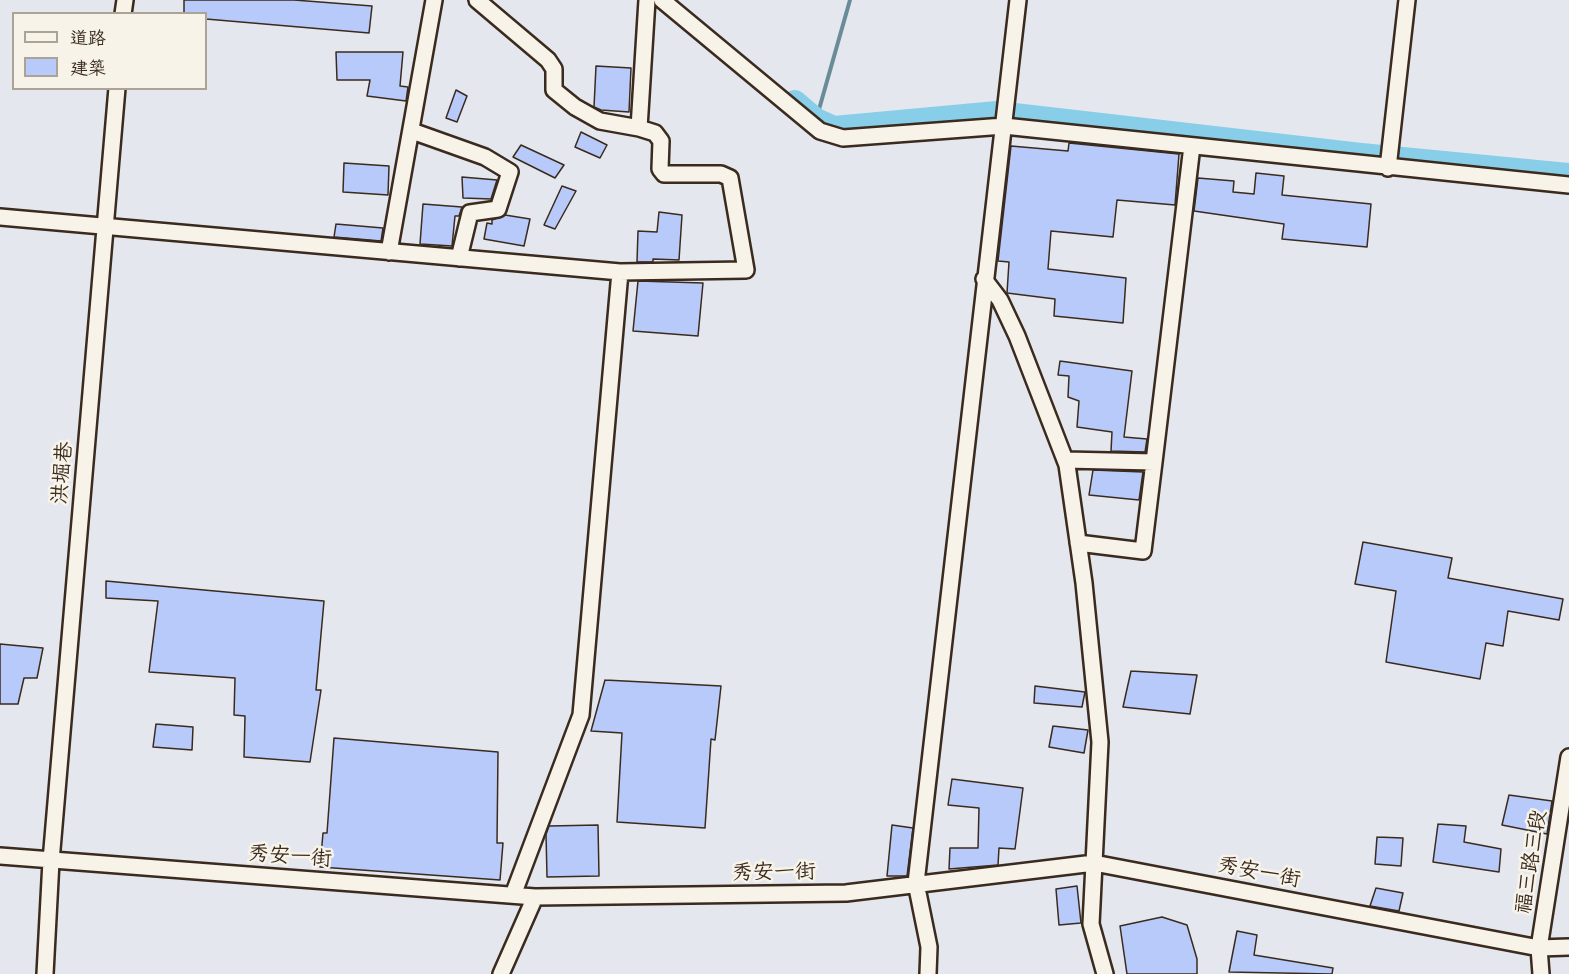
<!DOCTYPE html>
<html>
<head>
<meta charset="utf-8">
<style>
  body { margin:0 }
  #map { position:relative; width:1569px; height:974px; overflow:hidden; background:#e4e7ed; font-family:"Balsamiq Sans","LXGW WenKai TC",sans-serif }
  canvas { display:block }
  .legend { position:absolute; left:12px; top:12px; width:195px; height:78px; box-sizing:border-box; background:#f7f3e8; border:2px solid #aca397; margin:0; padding:8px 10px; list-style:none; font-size:18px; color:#3b2a1e }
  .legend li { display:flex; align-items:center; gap:12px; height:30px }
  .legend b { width:30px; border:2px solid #aca397 }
</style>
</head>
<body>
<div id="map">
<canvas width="1569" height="974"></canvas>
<ul class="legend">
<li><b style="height:8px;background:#f7f3e8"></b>道路</li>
<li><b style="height:16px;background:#b7caf9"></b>建築</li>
</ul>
</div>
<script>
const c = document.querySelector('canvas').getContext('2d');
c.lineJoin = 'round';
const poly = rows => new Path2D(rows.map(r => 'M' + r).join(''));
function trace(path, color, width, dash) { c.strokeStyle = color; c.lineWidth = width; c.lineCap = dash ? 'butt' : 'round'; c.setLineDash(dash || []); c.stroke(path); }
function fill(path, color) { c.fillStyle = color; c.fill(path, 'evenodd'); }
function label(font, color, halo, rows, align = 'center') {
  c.font = font + ' "Balsamiq Sans","LXGW WenKai TC",sans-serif'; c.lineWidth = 5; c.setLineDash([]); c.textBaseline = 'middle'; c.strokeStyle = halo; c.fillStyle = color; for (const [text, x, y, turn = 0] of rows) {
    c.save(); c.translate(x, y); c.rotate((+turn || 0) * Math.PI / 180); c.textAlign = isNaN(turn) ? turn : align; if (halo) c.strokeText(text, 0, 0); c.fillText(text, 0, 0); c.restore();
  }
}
trace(poly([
  [816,120,850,0]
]), '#698c98', 4);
trace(poly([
  [795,102,816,120,834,128,997,113,1361,155,1569,175]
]), '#88cee9', 24);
const building = poly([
  [184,0,294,0,372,6,369,33,206,19,206,14,184,14,184,0],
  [336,52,403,52,400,86,408,87,406,101,367,96,370,80,337,80,336,52],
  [596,66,631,68,629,112,601,110,594,107,596,66],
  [456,90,467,96,457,122,446,118,456,90],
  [581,132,607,145,600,158,575,147,581,132],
  [1069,143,1179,154,1175,205,1117,200,1113,237,1051,231,1048,269,1126,278,1123,323,1054,316,1055,299,1007,293,1009,262,998,261,1011,146,1068,151,1069,143],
  [521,145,564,165,555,178,513,157,521,145],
  [344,163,389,166,388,195,343,192,344,163],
  [1256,173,1284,176,1282,195,1371,204,1367,247,1282,239,1284,224,1194,211,1198,178,1234,181,1233,192,1254,194,1256,173],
  [462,177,497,180,491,199,463,198,462,177],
  [562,186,576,191,555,229,544,225,562,186],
  [423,204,462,207,459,216,455,216,452,246,420,244,423,204],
  [659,212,682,215,679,260,653,259,653,262,637,262,638,231,657,232,659,212],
  [505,215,530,219,524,246,484,239,487,223,492,224,492,220,505,215],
  [336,224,383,228,381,241,334,237,336,224],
  [638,281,703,283,698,336,633,331,638,281],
  [1060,361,1132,371,1124,437,1147,439,1145,452,1111,451,1112,432,1077,427,1079,401,1068,397,1069,376,1058,375,1060,361],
  [1093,470,1143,472,1139,500,1089,495,1093,470],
  [1363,542,1452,558,1448,578,1563,599,1559,620,1508,611,1503,646,1486,643,1480,679,1386,662,1396,591,1355,584,1363,542],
  [106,581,324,601,316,690,321,690,310,762,244,757,245,716,234,715,235,678,149,672,158,601,106,598,106,581],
  [0,644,43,648,37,678,24,678,18,704,0,704,0,644],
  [1131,671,1197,675,1190,714,1123,707,1131,671],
  [605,680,721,686,715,740,711,739,705,828,617,822,622,733,591,731,605,680],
  [1035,686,1085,692,1082,707,1034,703,1035,686],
  [156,724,193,727,192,750,153,747,156,724],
  [1053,726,1088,730,1084,753,1049,747,1053,726],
  [334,738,498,752,497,843,503,843,500,880,320,867,323,833,327,833,334,738],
  [952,779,1023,788,1015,849,999,848,998,865,949,869,950,848,978,848,979,808,948,805,952,779],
  [1509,795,1552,801,1547,834,1502,825,1509,795],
  [1438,824,1466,826,1464,842,1501,849,1499,872,1433,862,1438,824],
  [598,825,599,876,547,877,546,834,549,826,598,825],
  [892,825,913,828,907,876,887,876,892,825],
  [1377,837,1403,838,1401,866,1375,864,1377,837],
  [1077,886,1081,923,1059,925,1056,889,1077,886],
  [1376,888,1403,893,1399,911,1370,906,1376,888],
  [1162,917,1187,925,1197,959,1197,974,1127,974,1120,926,1162,917],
  [1237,931,1257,935,1254,955,1333,968,1332,974,1229,972,1237,931]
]);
fill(building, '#b7caf9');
trace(building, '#3b2a1e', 1.5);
const minor = poly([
  [477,0,548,60,554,69,554,90,575,107,600,121,639,128],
  [662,0,820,131,843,138,1004,126,1569,185],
  [123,14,125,0],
  [412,131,485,157,510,172,498,209,470,213,459,258],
  [1388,168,1407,0],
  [0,217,620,272,746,270,730,178,721,174,664,174,660,169,661,141,655,133,639,128,647,0],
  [389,252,434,0],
  [984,279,1000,300,1017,336,1067,465,1084,583,1100,742,1091,924,1105,974],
  [1065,460,1154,462,1192,146],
  [1078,543,1143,551,1154,462],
  [0,856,535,897,846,893,1094,863,1539,948,1569,947],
  [513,895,581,715,620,272],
  [45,974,51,861,117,88],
  [501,974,535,897],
  [928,974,929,947,916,883,1018,0],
  [1541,974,1539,948,1569,757]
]);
trace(minor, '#3b2a1e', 20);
trace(minor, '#f7f3e8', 15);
label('21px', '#3b2a1e', '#f7f3e8', [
  ["洪堀巷",63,473,-85],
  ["秀安一街",290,857,4],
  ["福三路三段",1532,862,-81],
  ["秀安一街",774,873,-1],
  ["秀安一街",1259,873,11]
]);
</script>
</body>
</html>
